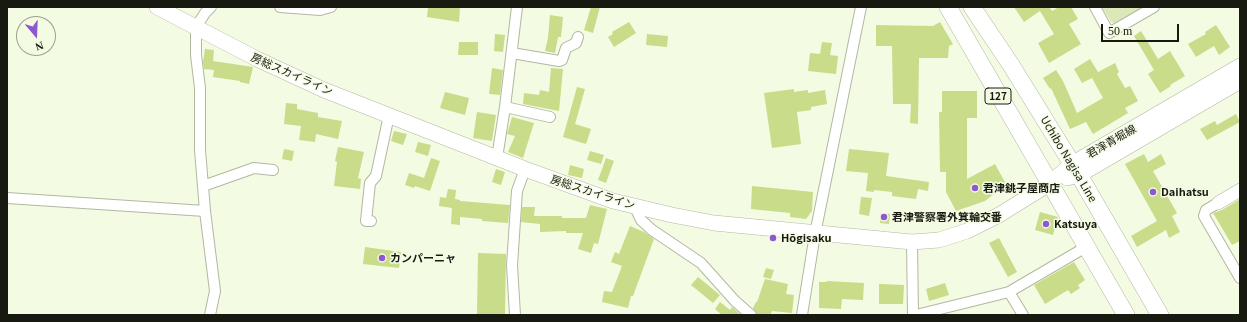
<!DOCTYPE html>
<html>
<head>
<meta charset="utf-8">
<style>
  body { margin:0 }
  #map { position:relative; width:1247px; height:322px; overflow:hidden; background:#f4fbe3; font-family:Georgia,serif }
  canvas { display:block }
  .frame { position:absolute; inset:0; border:8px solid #181a12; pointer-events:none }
  .north { position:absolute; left:16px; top:16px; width:40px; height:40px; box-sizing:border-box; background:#f4fbe3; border:1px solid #9ca18f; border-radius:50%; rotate:161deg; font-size:11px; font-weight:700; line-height:16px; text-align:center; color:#181a12 }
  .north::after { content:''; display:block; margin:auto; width:14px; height:18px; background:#8e58d0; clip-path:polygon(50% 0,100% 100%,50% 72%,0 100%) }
  .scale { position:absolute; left:1101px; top:24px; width:78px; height:18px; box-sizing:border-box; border:2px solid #181a12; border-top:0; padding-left:5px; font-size:12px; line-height:14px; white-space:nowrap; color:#181a12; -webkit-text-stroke:3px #f4fbe3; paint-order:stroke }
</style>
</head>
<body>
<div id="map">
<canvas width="1247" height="322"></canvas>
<div class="frame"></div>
<div class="north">N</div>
<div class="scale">50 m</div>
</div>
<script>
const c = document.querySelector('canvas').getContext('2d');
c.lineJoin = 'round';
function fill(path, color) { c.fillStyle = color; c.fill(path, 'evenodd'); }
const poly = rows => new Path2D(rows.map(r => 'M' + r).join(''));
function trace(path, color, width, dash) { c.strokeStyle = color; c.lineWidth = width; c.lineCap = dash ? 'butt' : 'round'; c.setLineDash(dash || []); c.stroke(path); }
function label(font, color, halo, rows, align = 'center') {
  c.font = font + ' Georgia,"Noto Sans JP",serif'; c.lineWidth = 3; c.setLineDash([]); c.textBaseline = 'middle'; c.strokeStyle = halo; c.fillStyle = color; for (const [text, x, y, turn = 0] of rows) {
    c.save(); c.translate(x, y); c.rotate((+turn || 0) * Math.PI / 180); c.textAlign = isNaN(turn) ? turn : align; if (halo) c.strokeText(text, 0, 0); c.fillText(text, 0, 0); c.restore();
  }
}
fill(poly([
  [1102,7,1144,7,1114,23,1111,22]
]), '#dbe8b7');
fill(poly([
  [428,7,460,7,459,22,427,17],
  [591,7,600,7,593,33,584,30],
  [1014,7,1049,7,1052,11,1059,7,1071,7,1078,19,1069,24,1081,44,1049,63,1038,43,1054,34,1040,11,1024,22],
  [550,15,563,17,561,37,558,37,555,53,545,51,548,38],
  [629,22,636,33,614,47,608,37,613,34,612,32],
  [940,22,953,44,949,46,948,58,919,58,918,124,910,123,911,104,893,104,892,46,876,46,876,25,933,26],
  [1216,25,1230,47,1219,55,1214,46,1196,57,1188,44,1206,34,1205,32],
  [1141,31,1158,59,1170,51,1185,76,1170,85,1171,86,1160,93,1148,74,1154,70,1134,36],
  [495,34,505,35,503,52,494,51],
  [647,34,668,36,667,47,646,45],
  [459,42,478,42,478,55,458,55],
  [822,42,832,43,830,55,838,56,836,74,808,71,810,53,820,54],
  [205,49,214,50,213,61,253,67,249,84,240,82,240,81,213,77,214,70,204,69,203,62],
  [1090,59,1098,72,1115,63,1119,72,1117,74,1125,88,1130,86,1138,101,1125,108,1128,113,1093,134,1086,122,1070,129,1051,88,1050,89,1043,78,1056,70,1063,81,1077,113,1103,98,1092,78,1082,83,1074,69],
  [492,68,503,70,500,95,489,94],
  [551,68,563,69,559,111,523,104,524,93,539,95,540,90,549,92],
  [577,87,585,89,575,124,591,129,586,144,563,137],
  [794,89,794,92,808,90,808,93,825,90,827,104,811,107,811,110,797,112,801,144,772,148,764,93],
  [942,91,977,91,977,118,967,118,967,179,995,164,1006,184,985,201,956,211,946,192,946,172,940,172,939,112,942,112],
  [445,92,469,98,465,115,440,108],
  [286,103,297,104,297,109,318,113,318,117,342,121,338,139,316,134,315,142,299,140,301,126,284,124],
  [477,112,496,115,492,141,473,138],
  [1236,114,1240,122,1207,140,1200,129,1215,121,1217,125],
  [512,117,534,123,523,158,508,152,515,136,507,134],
  [394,131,407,134,403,145,391,141],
  [418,142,431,145,428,156,415,152],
  [338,147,364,152,358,178,361,179,360,189,334,186,337,162,335,161],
  [284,149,294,151,292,161,282,159],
  [849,149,889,153,886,176,929,182,928,191,918,189,916,199,892,196,892,192,874,190,874,192,866,191,868,173,846,171],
  [590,151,604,155,601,164,587,160],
  [1144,154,1148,162,1161,154,1166,164,1153,171,1177,213,1172,216,1180,232,1169,238,1166,230,1137,247,1131,236,1157,221,1125,164],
  [431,158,440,161,430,191,415,186,414,188,405,185,409,173,424,178],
  [606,158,614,161,606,183,598,180],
  [570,165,584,169,582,178,568,175],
  [496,169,505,172,501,185,492,182],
  [752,186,813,192,812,211,806,219,790,217,790,213,751,209],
  [448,189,456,190,455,199,460,200,460,201,510,205,508,223,482,221,482,219,460,217,460,225,451,224,452,208,439,206,440,197,446,198],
  [861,197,872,198,869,216,859,214],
  [1240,199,1240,241,1232,245,1213,213,1222,210],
  [590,205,607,209,598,244,594,243,591,253,578,249,583,233,566,233,566,231,540,232,540,224,521,222,522,207,535,207,534,216,562,216,562,218,586,218],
  [1040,212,1058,217,1053,235,1035,230],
  [881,213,890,214,889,224,880,223],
  [630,226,644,232,654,239,633,296,631,296,628,308,602,302,604,291,612,292,622,266,611,262,615,252,619,254],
  [999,238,1017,272,1008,277,989,243],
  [365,247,401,252,399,268,363,264],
  [478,253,506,254,505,315,477,315],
  [1074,262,1085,280,1078,285,1080,288,1071,294,1068,290,1045,304,1034,285],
  [766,268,774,270,771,279,763,277],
  [698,277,720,295,713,303,691,285],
  [765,279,788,284,786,294,794,295,792,313,772,311,770,315,757,315,753,308,756,302,757,302],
  [827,281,864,283,863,300,842,299,841,309,819,308,819,282,827,282],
  [945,283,949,295,929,301,926,289],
  [879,284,904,285,903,304,879,304],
  [720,302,730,310,732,307,741,315,722,315,715,309]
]), '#c8dc89');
const minor = poly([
  [280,7,320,10,331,7],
  [1095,7,1109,33,1154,7],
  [512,53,559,61,562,60,566,48,576,43,578,37],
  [505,107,550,117],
  [497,158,505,107,517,7],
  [203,186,254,168,273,170],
  [7,198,205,211],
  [1218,203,1206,210,1204,216,1240,278],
  [635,207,641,220,652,230,701,263,735,301,751,315],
  [371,221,366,221,370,183,376,176,389,115],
  [912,242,913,315],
  [1009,292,1023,315],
  [210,315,215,291,205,211,200,150,200,88,196,55,196,27,205,13,211,7],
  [515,315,512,265,517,191,525,169],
  [802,315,815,234,861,7],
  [916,315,1009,292,1086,247]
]);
const tertiary = poly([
  [1218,203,1240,190]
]);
const secondary = poly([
  [157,7,257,59,324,90,525,169,613,201,672,215,714,223,912,242,939,240,967,231,999,215,1049,184,1072,164,1240,66],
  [1067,178,1079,175,1240,81]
]);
const trunk = poly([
  [948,7,1126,315],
  [972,7,1011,65,1079,175,1160,315]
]);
trace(minor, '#b2b8a2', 12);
trace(tertiary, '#b2b8a2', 14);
trace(secondary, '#b2b8a2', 16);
trace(trunk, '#b2b8a2', 18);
trace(minor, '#fff', 10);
trace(tertiary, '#fff', 13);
trace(secondary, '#fff', 15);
trace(trunk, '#fff', 17);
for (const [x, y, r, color] of [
  [975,188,4,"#8e58d0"],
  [1153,192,4,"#8e58d0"],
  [884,217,4,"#8e58d0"],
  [1046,224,4,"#8e58d0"],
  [773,238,4,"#8e58d0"],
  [382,258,4,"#8e58d0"]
]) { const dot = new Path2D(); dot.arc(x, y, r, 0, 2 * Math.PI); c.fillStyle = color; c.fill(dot); trace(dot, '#f4fbe3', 1.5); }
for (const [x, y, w] of [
  [998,96,26]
]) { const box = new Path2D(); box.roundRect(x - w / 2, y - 8, w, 16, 3); c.fillStyle = '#f4fbe3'; c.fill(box); trace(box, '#181a12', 1); }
label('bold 10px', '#181a12', null, [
  ["127",998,96]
]);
label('11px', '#181a12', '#f4fbe3', [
  ["房総スカイライン",292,74,24],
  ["君津青堀線",1111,141,-30],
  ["Uchibo Nagisa Line",1069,159,59],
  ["房総スカイライン",593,192,18]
]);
label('bold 11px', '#181a12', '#f4fbe3', [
  ["君津銚子屋商店",983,188],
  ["Daihatsu",1161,192],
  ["君津警察署外箕輪交番",892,217],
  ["Katsuya",1054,224],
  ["Hōgisaku",781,238],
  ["カンパーニャ",390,258]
], 'left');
</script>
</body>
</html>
